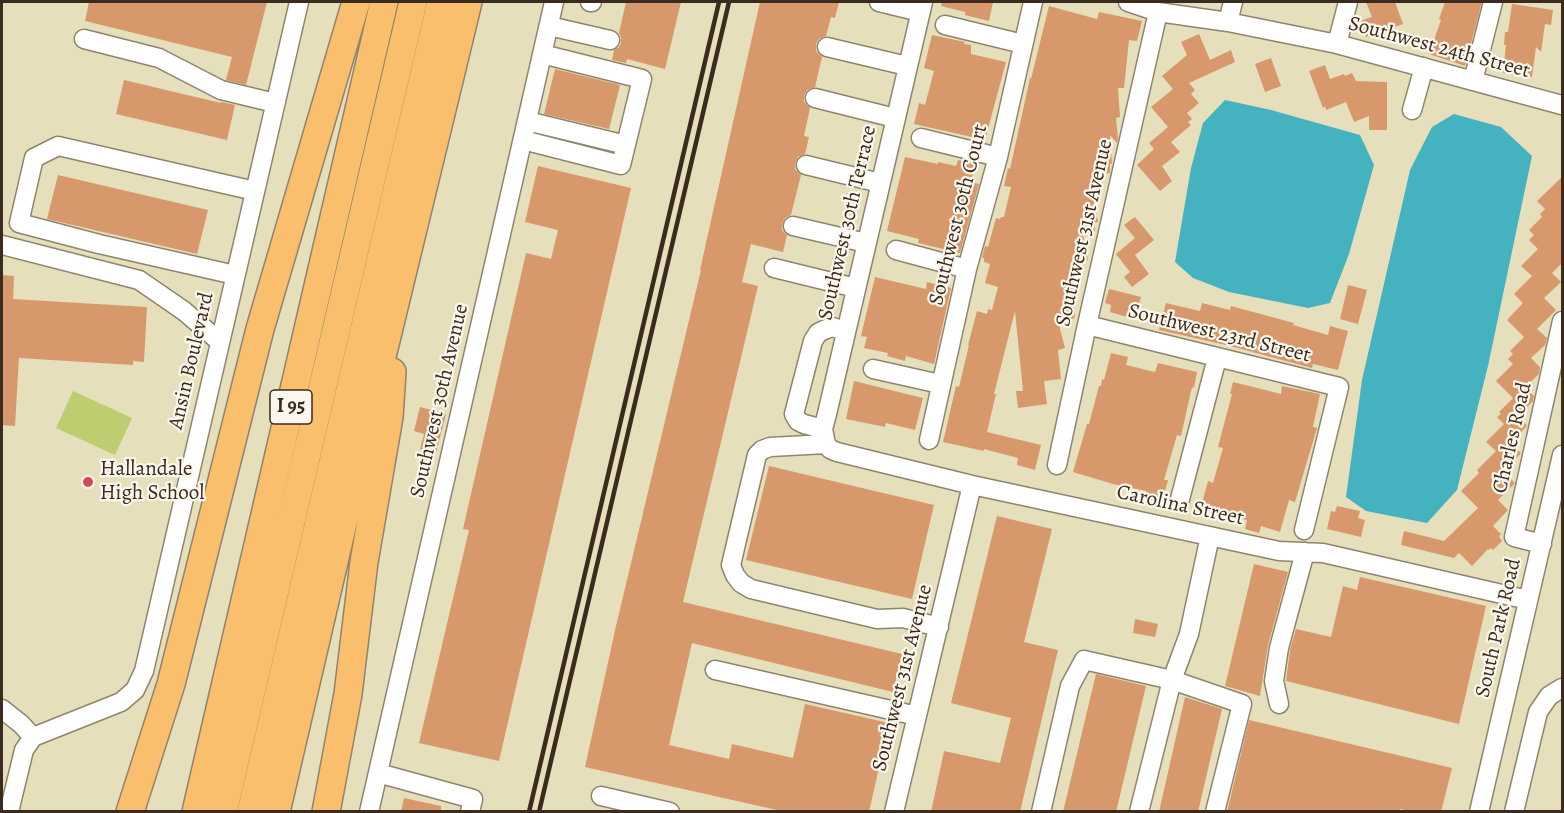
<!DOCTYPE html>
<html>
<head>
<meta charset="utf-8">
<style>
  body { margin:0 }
  #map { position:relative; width:1564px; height:813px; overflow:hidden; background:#e5dfbb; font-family:Alegreya,serif }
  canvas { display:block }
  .frame { position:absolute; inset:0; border:3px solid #3b2a1e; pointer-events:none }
</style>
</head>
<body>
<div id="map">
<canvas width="1564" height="813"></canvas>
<div class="frame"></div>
</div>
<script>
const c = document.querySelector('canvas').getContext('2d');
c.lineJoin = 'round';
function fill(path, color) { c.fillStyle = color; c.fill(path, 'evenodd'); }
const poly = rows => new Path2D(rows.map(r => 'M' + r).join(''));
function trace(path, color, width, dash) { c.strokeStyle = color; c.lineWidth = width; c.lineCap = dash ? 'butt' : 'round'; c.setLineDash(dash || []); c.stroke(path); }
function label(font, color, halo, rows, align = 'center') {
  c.font = font + ' Alegreya,serif'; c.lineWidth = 4.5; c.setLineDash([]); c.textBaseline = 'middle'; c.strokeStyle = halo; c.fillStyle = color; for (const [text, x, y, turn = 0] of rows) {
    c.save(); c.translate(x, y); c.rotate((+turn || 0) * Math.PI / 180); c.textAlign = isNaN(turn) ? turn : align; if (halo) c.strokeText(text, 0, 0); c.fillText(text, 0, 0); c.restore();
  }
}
fill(poly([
  [73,391,132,418,115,455,56,428]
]), '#bdcd6f');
fill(poly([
  [1225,100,1271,110,1360,135,1374,165,1349,254,1330,303,1308,308,1229,292,1193,278,1175,262,1191,168,1203,123],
  [1454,114,1501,127,1532,156,1488,366,1457,490,1427,523,1366,511,1346,497,1362,380,1410,170,1432,127]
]), '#44b3bf');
fill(poly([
  [89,2,267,2,246,85,226,80,232,57,85,21],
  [626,2,681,2,665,69,627,59,626,63,612,60,614,50,619,47,621,43,621,37,619,33],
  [760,2,839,2,835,18,831,17,826,36,819,39,816,44,816,51,822,57,815,87,807,90,804,96,804,102,810,108,804,136,809,137,805,154,798,157,795,163,795,169,801,175,791,215,785,218,782,224,782,230,787,235,783,252,751,244,742,282,758,286,683,602,902,654,893,692,692,643,669,745,729,759,732,744,793,758,805,704,889,723,869,812,786,812,585,767,616,626,701,270,700,270,708,234],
  [942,2,993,2,989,21,965,15,965,12,941,6],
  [1366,2,1395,2,1403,24,1366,37,1360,21,1372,17],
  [1445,2,1482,2,1465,66,1429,54,1441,20,1439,19],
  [1512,4,1553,10,1551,25,1545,24,1541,52,1536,47,1532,77,1503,73,1506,45,1504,45,1505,32,1508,32],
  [1049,6,1097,19,1099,12,1142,21,1137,41,1129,40,1124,88,1118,88,1120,117,1116,118,1118,138,1117,143,1110,135,1112,164,1110,164,1110,173,1097,174,1101,196,1090,183,1098,222,1094,223,1095,231,1083,234,1088,260,1070,263,1075,283,1073,284,1074,290,1071,291,1075,315,1074,315,1075,318,1058,321,1065,348,1058,350,1061,379,1044,381,1047,404,1018,408,1016,391,1023,391,1015,311,994,394,996,394,987,432,1041,445,1035,470,1017,465,1018,458,984,449,984,451,943,442,956,386,959,387,969,345,968,345,977,311,987,314,988,309,992,310,998,287,985,283,990,264,984,262,984,258,982,258,985,246,988,247,996,218,1000,219,1001,217,1004,217,1011,187,1004,186,1008,168,1010,169,1030,78,1031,79],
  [1199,34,1210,60,1231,50,1235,62,1189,83,1195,90,1191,94,1199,103,1187,113,1192,119,1188,122,1191,125,1171,142,1180,152,1162,166,1172,181,1160,191,1137,165,1154,149,1149,143,1168,127,1151,107,1173,89,1162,76,1187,55,1181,42],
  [932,35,965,42,964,44,971,45,971,54,1006,62,985,140,914,124,919,103,925,105,934,71,924,68],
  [1271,58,1281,86,1265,92,1255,64],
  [1325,65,1330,79,1344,74,1345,76,1352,73,1356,81,1387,82,1387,130,1369,130,1369,116,1354,122,1346,102,1326,110,1325,106,1323,108,1309,71],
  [555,69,620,85,609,129,544,114],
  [124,80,221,103,221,102,235,105,227,140,116,114],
  [905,157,938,164,938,162,956,166,958,160,975,164,971,182,979,184,960,253,918,243,919,239,887,231],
  [538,166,631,188,499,761,419,743,469,530,463,529,526,253,551,259,558,230,525,222],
  [58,175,208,210,197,254,47,219],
  [1563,176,1563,262,1552,273,1561,282,1544,298,1556,310,1537,329,1547,338,1545,345,1531,358,1540,367,1539,374,1525,387,1534,396,1533,401,1518,416,1527,426,1510,443,1521,453,1504,472,1515,483,1498,500,1508,510,1493,526,1501,534,1499,536,1502,541,1493,550,1491,548,1489,550,1488,549,1472,566,1459,553,1454,558,1401,545,1404,531,1444,541,1478,508,1461,491,1479,473,1477,470,1496,451,1486,442,1504,424,1497,417,1501,414,1499,412,1513,398,1496,381,1513,364,1508,359,1513,354,1510,351,1524,337,1507,320,1523,303,1514,294,1532,276,1521,266,1538,249,1529,240,1534,235,1529,230,1542,217,1540,214,1545,209,1537,201],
  [1135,217,1154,240,1135,255,1149,274,1132,287,1124,277,1130,272,1116,254,1135,238,1124,225],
  [2,275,14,276,13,299,147,307,144,362,133,361,133,365,19,358,15,426,2,425],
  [875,277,926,289,927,282,951,288,934,364,906,356,905,361,887,356,888,353,864,348,867,337,861,336],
  [1348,285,1367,290,1358,324,1340,319],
  [1109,289,1141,297,1137,312,1129,309,1127,317,1110,312,1111,305,1105,303],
  [1166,303,1200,311,1202,303,1230,310,1231,306,1294,323,1293,325,1328,335,1330,326,1348,331,1338,370,1313,364,1312,368,1230,346,1159,330],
  [1111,353,1128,357,1126,365,1155,372,1158,363,1197,372,1194,388,1192,387,1181,436,1177,435,1164,480,1168,480,1162,502,1144,498,1146,491,1113,484,1073,472,1087,424,1089,424,1099,386,1101,386,1102,379,1104,380],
  [854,381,923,398,915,430,886,423,885,427,846,419],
  [1233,382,1281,394,1282,386,1320,394,1313,427,1317,428,1295,502,1289,500,1280,532,1261,526,1259,533,1245,529,1247,520,1201,507,1208,481,1213,483,1223,448,1218,447,1232,394,1230,394],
  [420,407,446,414,436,453,420,449,424,434,414,431],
  [769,466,934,505,912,599,746,560],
  [1337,506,1360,511,1358,518,1365,520,1361,537,1327,529,1331,511,1335,512],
  [997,516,1052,529,1024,642,1058,650,1020,812,931,812,944,751,1000,763,1011,718,951,703],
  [1254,564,1288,572,1268,645,1260,696,1225,686],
  [1360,577,1486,606,1459,724,1286,681,1290,650,1296,629,1331,637,1343,586,1357,590],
  [1135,619,1158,624,1155,637,1133,633],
  [1096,674,1146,686,1116,812,1063,812],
  [1185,697,1222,709,1198,812,1159,812],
  [1249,720,1452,768,1441,812,1413,812,1400,809,1400,812,1227,812],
  [404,798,441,806,441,812,401,812]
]), '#d7996c');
const minor = poly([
  [590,2,592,2],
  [879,2,920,12],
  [1128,2,1158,12,1228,22,1337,44,1562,105],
  [1228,22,1233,2],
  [945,25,1023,44],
  [549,26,610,40],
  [84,39,159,58,221,90,275,103],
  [1337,44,1348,2],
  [827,47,907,66],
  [1473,81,1493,2],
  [815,98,895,118],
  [1412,110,1424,67],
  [527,121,626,145],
  [921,138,998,157],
  [523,140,621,165,642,79,542,54],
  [806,165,880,183],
  [793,226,866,243],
  [2,245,139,280,184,311,220,342],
  [896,250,967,269],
  [774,268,856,288],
  [235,275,99,244,19,223,34,158,58,146,255,191],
  [1087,325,1339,387,1304,530],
  [873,369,940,384],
  [823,429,804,424,798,421,794,414,813,341,818,333,824,330,832,327,846,331],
  [929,440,967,269,998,157,1033,2],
  [826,444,830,449,837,452,972,485,1279,551,1323,553,1528,600],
  [826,444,823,429,827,414,923,2],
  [826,444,770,447,762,450,757,455,731,565,735,575,741,583,751,589,877,619,903,618,939,627],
  [1057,465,1087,325,1158,12],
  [1180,499,1217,358],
  [1210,536,1189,634,1172,680,1242,704,1215,812],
  [1542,544,1514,537,1562,321],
  [715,670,917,716],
  [1279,704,1274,681,1279,648,1305,552],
  [2,709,21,724,33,737],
  [378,773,473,799,470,812],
  [601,796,670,812],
  [9,812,24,750,33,737,121,702,135,690,144,671,299,2],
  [369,812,554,2],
  [894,812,972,485],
  [1041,812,1070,686,1084,660,1172,680,1139,812],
  [1479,812,1562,455],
  [1514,812,1538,712,1549,696,1562,688]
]);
const highway = poly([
  [130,812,171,684,260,329,356,2],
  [196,812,384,2],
  [223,812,413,2],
  [251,812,441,2],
  [276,812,371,402,468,2],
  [326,812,348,694,364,562,389,417,392,372]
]);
trace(minor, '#90846c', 21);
trace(highway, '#90846c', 30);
trace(minor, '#fff', 18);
trace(highway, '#f9bf6d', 27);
trace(poly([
  [529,812,719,2],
  [539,812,729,2]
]), '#3b2a1e', 4.5);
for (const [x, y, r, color] of [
  [88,482,6,"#d1495b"]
]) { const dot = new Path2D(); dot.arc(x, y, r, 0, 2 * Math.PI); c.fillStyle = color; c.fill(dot); trace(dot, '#fbf7ec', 2); }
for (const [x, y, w] of [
  [291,407,42]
]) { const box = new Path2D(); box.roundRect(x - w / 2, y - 17, w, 34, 4.5); c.fillStyle = '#fbf7ec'; c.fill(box); trace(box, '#3b2a1e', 1.5); }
label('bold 20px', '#3b2a1e', null, [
  ["I 95",291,407]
]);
label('21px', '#3b2a1e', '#fbf7ec', [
  ["Southwest 24th Street",1439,48,15],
  ["Southwest 30th Court",959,215,-76],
  ["Southwest 30th Terrace",848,223,-77],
  ["Southwest 31st Avenue",1085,233,-77],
  ["Southwest 23rd Street",1219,334,14],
  ["Ansin Boulevard",192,361,-77],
  ["Southwest 30th Avenue",440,401,-77],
  ["Charles Road",1513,438,-77],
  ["Carolina Street",1180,506,12],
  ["South Park Road",1499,628,-77],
  ["Southwest 31st Avenue",903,678,-76]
]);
label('21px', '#3b2a1e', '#fbf7ec', [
  ["Hallandale",100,470],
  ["High School",100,494]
], 'left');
</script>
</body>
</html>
